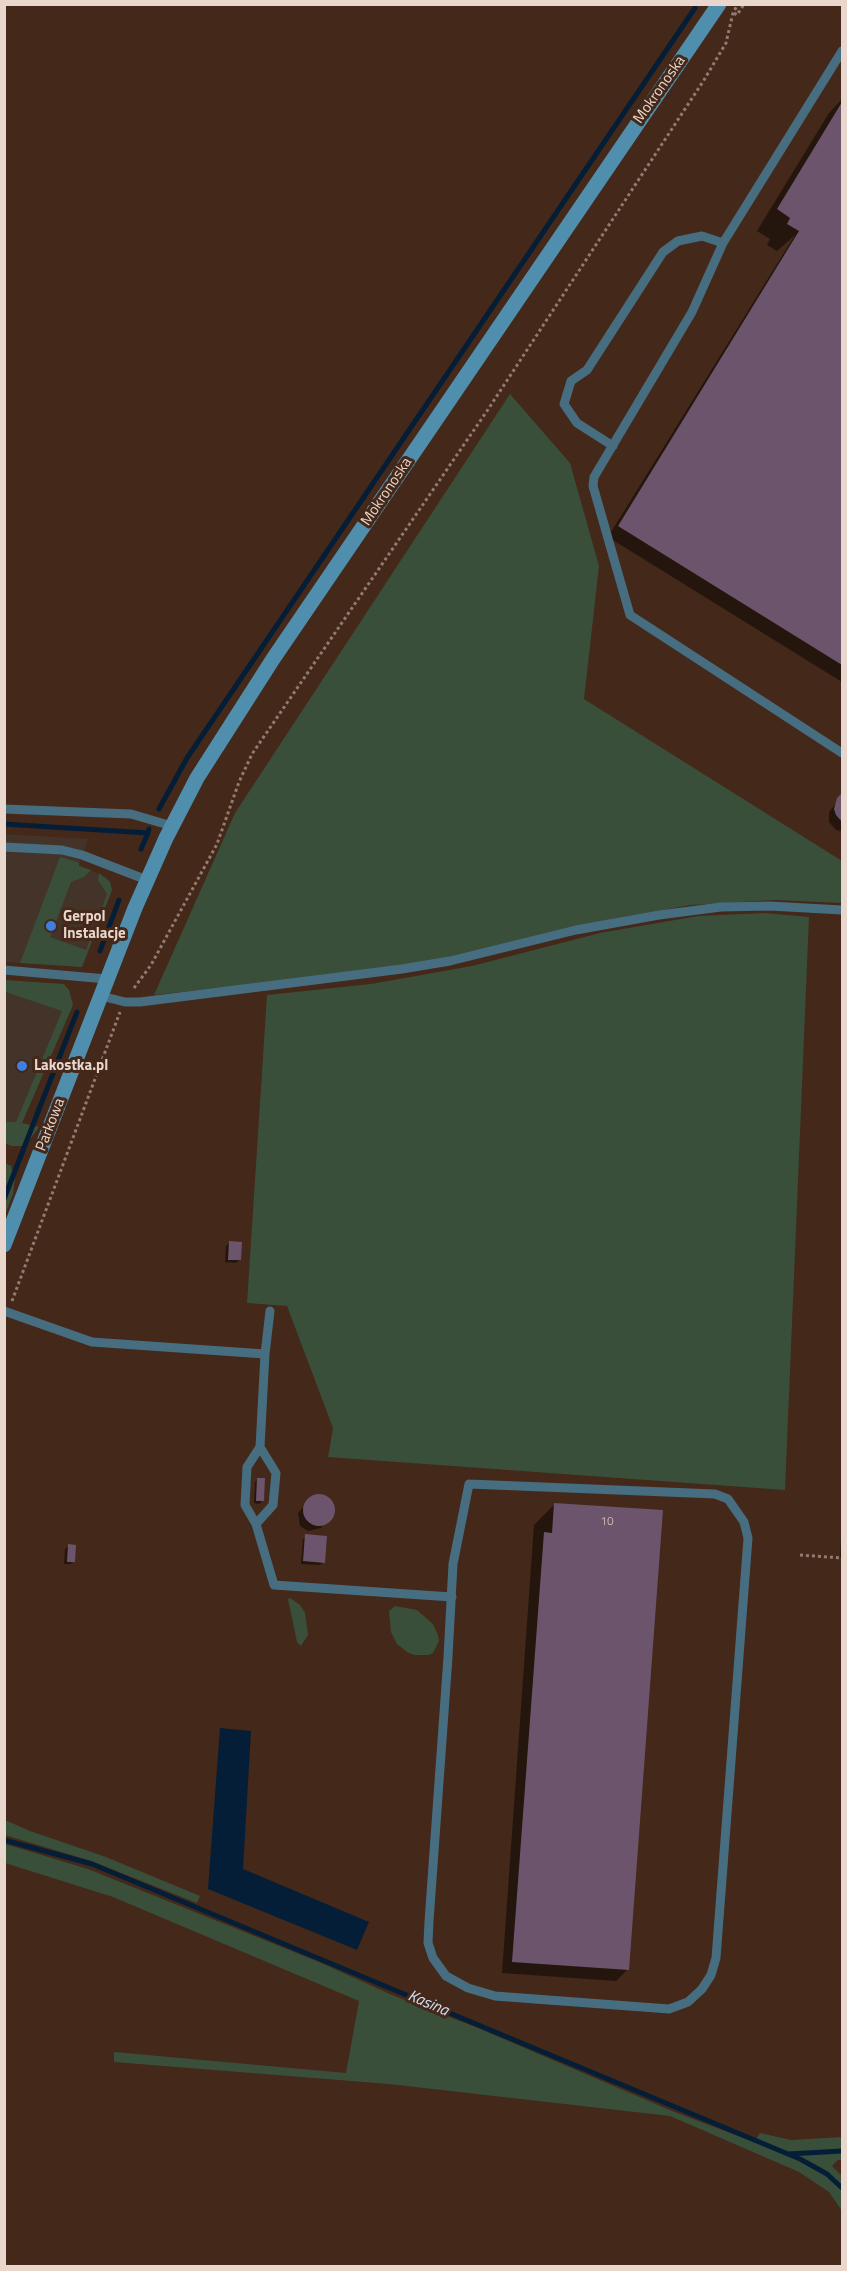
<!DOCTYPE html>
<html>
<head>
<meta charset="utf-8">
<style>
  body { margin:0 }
  #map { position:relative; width:847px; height:2271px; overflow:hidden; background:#442819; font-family:"Titillium Web",sans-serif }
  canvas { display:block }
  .frame { position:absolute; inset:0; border:6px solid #e9d7ce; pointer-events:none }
</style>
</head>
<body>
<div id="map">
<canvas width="847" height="2271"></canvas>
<div class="frame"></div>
</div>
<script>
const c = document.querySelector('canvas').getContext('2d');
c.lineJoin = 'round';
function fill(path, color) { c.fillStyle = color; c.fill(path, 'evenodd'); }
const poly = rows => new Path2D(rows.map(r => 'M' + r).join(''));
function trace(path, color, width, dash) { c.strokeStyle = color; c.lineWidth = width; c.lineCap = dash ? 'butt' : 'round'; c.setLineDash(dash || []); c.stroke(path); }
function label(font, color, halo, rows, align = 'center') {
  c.font = font + ' "Titillium Web",sans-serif'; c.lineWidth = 6; c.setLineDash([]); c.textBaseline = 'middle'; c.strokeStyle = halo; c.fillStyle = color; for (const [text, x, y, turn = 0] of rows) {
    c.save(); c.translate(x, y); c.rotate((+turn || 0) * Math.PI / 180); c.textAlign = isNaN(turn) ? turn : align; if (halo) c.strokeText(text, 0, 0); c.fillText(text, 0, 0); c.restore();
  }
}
fill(poly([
  [4,834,88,839,79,865,106,877,110,882,112,890,82,967,5,962],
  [4,992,63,1011,16,1123,5,1122]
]), '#443329');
fill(poly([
  [510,394,570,463,599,566,584,699,842,861,842,903,775,900,691,905,622,917,498,948,383,970,154,995,235,813],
  [60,857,74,861,79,863,79,866,91,870,84,877,71,882,50,937,86,950,107,894,98,880,99,873,110,882,112,890,82,967,20,963],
  [765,913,809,917,785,1490,328,1457,333,1428,287,1306,247,1303,267,995,371,984,472,966,600,933,698,916],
  [5,980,64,984,69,990,73,1005,22,1123,39,1127,28,1142,22,1146,11,1146,5,1143,5,1122,16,1122,62,1011,5,992],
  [5,1163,11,1166,15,1178,13,1194,5,1215],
  [290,1598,300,1605,305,1613,308,1635,301,1646,297,1642,288,1599],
  [395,1606,417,1610,433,1624,438,1635,439,1641,433,1653,429,1655,414,1655,407,1652,397,1644,391,1632,389,1611],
  [5,1820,30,1831,106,1857,200,1896,197,1903,91,1861,5,1835],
  [5,1844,88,1869,319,1962,392,1995,478,2028,672,2111,754,2142,760,2133,791,2140,842,2137,842,2160,838,2160,832,2166,842,2176,842,2211,829,2192,799,2172,670,2116,389,2084,114,2062,114,2052,346,2073,359,2001,113,1897,5,1863]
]), '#394f3a');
fill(poly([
  [220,1728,251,1731,243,1869,369,1922,357,1950,208,1889]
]), '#051e37');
fill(poly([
  [842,99,842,682,608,537,795,235,777,251,767,245,770,239,757,231,829,113],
  [842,796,842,831,841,831,836,830,829,822,829,812],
  [229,1243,239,1260,236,1263,225,1262,226,1246],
  [258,1479,263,1500,259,1504,254,1503,255,1482],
  [320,1495,332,1503,333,1512,321,1528,308,1531,300,1526,298,1513,311,1498],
  [555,1504,627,1970,616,1981,502,1973,534,1525],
  [842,1520,842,1558,840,1557],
  [306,1536,323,1562,320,1565,301,1564,303,1539],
  [68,1546,74,1561,70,1564,64,1564,65,1549]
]), '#0007');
trace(poly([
  [159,809,187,758,695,8],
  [4,824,148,833,149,829],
  [141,849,148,833],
  [100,951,119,900],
  [4,1199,77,1012],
  [4,1840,92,1864,800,2159,827,2174,842,2188],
  [788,2154,842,2151]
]), '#051e37', 5);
fill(poly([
  [842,102,842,665,618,526,799,231,787,224,790,218,777,209],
  [842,793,842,822,836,815,834,809,837,798],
  [229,1241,242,1242,241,1260,228,1260],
  [257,1478,265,1478,264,1501,256,1501],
  '303 1510a16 16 0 1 1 32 0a16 16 0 1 1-32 0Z',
  [554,1503,663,1510,629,1970,512,1962,544,1532,552,1533],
  [305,1534,327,1536,325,1563,303,1561],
  [68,1544,76,1545,75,1562,67,1562]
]), '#6c546c');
trace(poly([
  [734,13,737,15,744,4],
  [134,988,151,965,217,844,239,782,252,754,487,411,704,80,726,43,733,13,738,4],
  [12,1301,120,1012],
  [800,1555,842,1558]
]), '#927b6f', 3, [3, 3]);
trace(poly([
  [842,51,723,243,692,312,594,477,593,486,630,615,842,753],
  [613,446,577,423,564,404,571,381,587,370,663,252,678,241,702,236,723,243],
  [4,809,131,814,172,826],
  [4,847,62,850,82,855,147,880],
  [4,970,107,979],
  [101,996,125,1002,140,1002,402,969,450,961,576,930,659,915,721,907,770,906,842,910],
  [4,1311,92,1342,265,1354],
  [270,1311,265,1354,260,1447,247,1467,245,1505,256,1524,274,1585,452,1597],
  [469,1484,715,1494,728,1499,744,1522,748,1538,716,1958,711,1975,702,1989,688,2002,669,2009,495,1996,468,1988,446,1976,433,1958,428,1943,429,1921,448,1657,453,1564,469,1484],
  [256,1524,273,1505,276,1473,260,1447]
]), '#476d81', 9);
trace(poly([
  [4,1245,135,908,166,838,197,778,273,659,719,4]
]), '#508eae', 15);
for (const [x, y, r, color] of [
  [51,926,6,"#3f7fe0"],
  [22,1066,6,"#3f7fe0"]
]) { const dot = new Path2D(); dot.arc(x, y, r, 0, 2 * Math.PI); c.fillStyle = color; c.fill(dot); trace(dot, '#442819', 2); }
label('12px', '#cab6b6', null, [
  ["10",607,1522]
]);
label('15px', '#e9d7ce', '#442819', [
  ["Mokronoska",660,90,-55],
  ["Mokronoska",387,492,-56],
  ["Parkowa",51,1125,-69]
]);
label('bold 15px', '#e9d7ce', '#442819', [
  ["Gerpol",63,917],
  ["Instalacje",63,934],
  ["Lakostka.pl",34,1066]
], 'left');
label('italic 16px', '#cfe2f6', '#442819', [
  ["Kasina",428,2004,23]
]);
</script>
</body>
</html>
